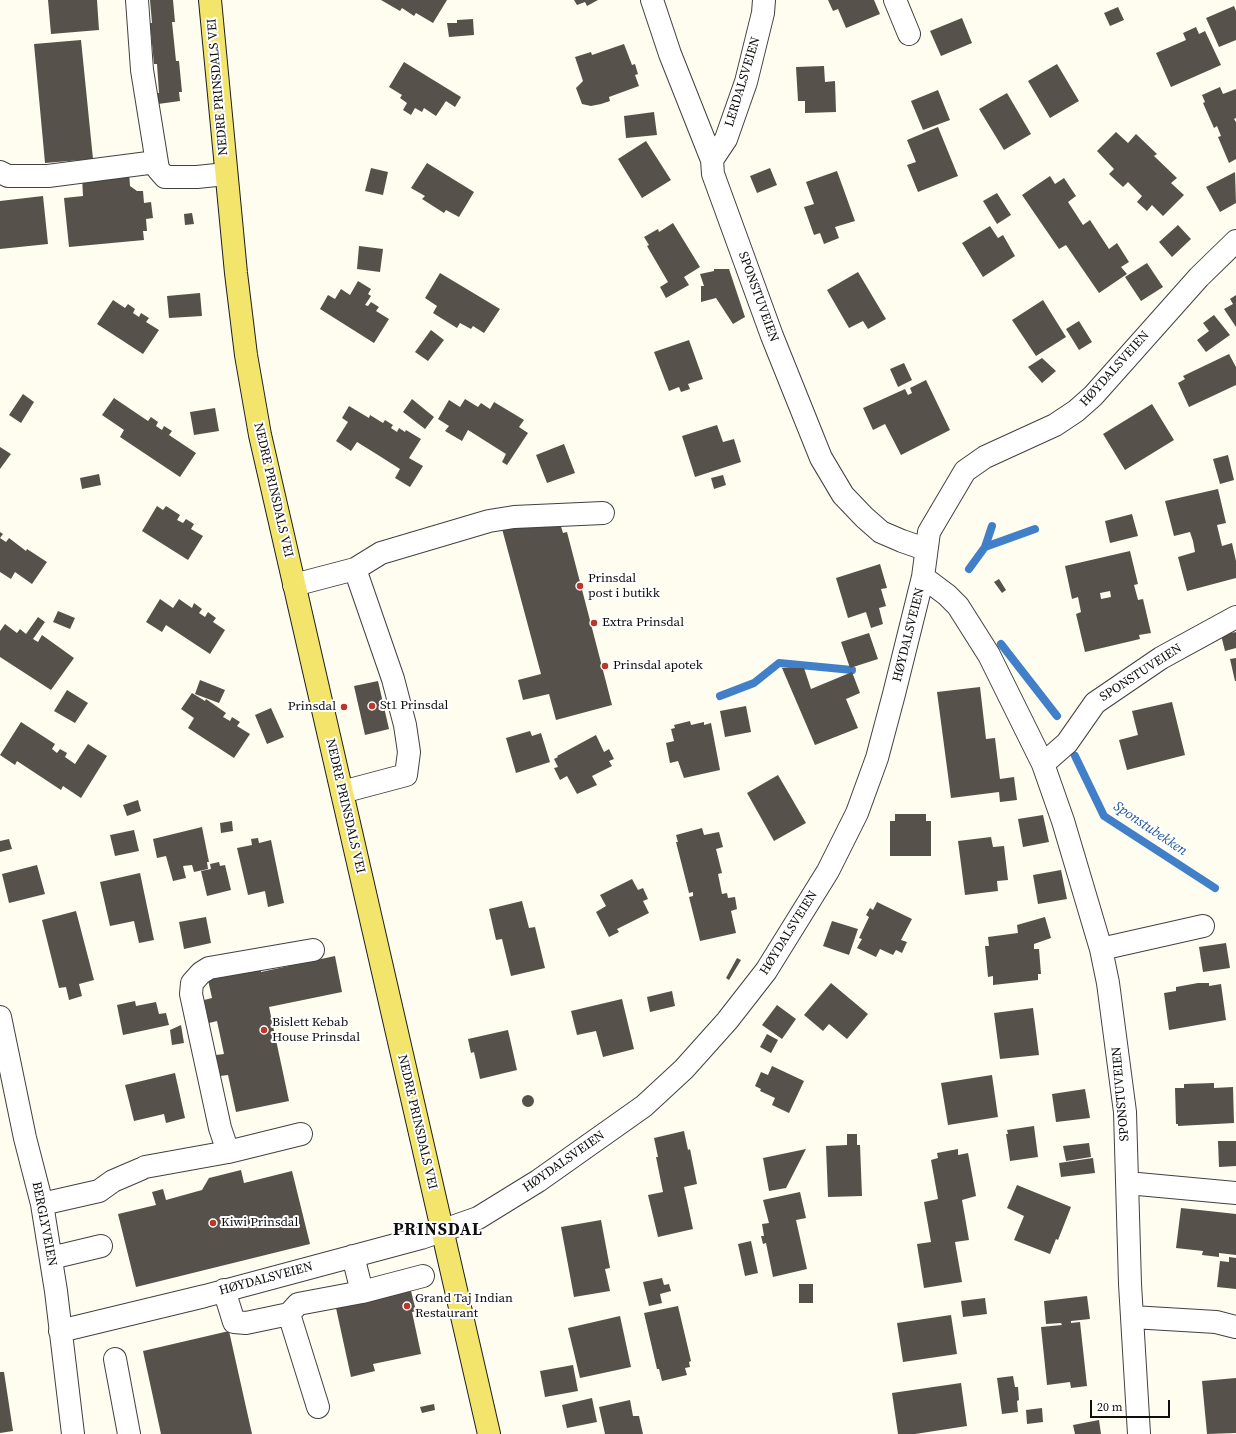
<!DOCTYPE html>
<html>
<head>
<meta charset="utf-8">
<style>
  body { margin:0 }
  #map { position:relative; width:1236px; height:1434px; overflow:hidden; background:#fefdf0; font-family:"Source Serif 4",serif }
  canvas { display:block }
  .scale { position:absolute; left:1090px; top:1400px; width:80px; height:18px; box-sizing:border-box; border:2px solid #0e0e0e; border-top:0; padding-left:5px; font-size:12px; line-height:14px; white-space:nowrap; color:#0e0e0e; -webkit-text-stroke:3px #fff; paint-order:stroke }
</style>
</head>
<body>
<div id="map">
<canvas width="1236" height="1434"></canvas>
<div class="scale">20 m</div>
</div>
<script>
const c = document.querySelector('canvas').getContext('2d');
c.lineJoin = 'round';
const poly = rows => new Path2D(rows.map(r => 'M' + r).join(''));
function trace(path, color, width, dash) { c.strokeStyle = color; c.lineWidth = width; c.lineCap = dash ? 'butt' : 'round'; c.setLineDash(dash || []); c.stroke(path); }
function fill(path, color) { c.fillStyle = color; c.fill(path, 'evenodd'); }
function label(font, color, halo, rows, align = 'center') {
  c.font = font + ' "Source Serif 4",serif'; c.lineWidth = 4; c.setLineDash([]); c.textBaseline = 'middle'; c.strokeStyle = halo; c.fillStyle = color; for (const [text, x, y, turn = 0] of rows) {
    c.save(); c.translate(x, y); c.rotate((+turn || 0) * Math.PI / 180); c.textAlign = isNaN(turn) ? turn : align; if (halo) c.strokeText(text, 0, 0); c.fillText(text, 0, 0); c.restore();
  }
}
trace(poly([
  [985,547,992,526],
  [969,569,985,547,1035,529],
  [1001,644,1057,716],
  [720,696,754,683,779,663,852,670],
  [1075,756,1104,816,1215,888]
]), '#4180c8', 8);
fill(poly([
  [48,0,97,0,99,30,51,34],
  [150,0,173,0,175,22,172,22,176,61,179,61,182,92,179,92,180,101,158,104,157,93,159,93,157,64,154,64,150,23,152,23],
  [381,0,447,0,433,23,416,13,414,16,402,8,400,11],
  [574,0,598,0,587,6,585,2,577,5],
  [828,0,874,0,880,14,846,28,838,9,833,11],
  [1234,6,1236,11,1236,40,1219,47,1206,18],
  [1118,7,1124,20,1110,26,1104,13],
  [962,18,972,43,941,56,930,31],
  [473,19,474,35,449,37,447,23,457,23,457,20],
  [1196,27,1199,34,1205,31,1221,65,1171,87,1156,53,1186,40,1183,33],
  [81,40,93,159,45,163,34,44],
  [624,44,632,65,635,64,638,74,635,75,639,86,609,97,610,101,601,104,591,106,582,104,576,88,583,81,575,57,591,52,592,55],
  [404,62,461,97,455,107,446,101,436,116,424,108,422,112,415,108,411,115,403,110,407,103,400,98,402,95,389,87],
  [1057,64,1079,101,1050,118,1028,81],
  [824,66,825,82,835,81,836,112,805,113,805,101,798,101,796,67],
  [1220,87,1223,94,1236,89,1236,118,1234,119,1236,122,1236,159,1229,163,1218,137,1221,136,1217,126,1214,128,1203,103,1205,102,1202,95],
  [938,90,950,120,923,130,911,101],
  [1007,93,1031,134,1004,150,979,109],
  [654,112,657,135,626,138,624,116],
  [938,127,958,176,918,192,907,165,916,162,907,140],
  [1116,132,1128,143,1136,134,1157,154,1154,156,1177,178,1171,183,1184,195,1163,216,1152,205,1147,211,1137,202,1142,196,1128,182,1123,187,1109,174,1114,169,1097,151],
  [646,141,671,180,642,198,618,159],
  [427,163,474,192,459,217,446,210,444,213,422,199,425,196,411,188],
  [371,168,388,172,383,195,365,191],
  [770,168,777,185,757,193,750,176],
  [837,171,855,221,835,227,839,238,824,244,820,233,814,235,804,207,814,204,806,182],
  [129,172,130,186,137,191,143,191,144,203,151,202,153,218,146,219,147,231,143,231,144,240,69,247,64,198,83,196,82,177],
  [1235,172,1236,203,1220,212,1206,187],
  [1050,176,1055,184,1064,178,1076,196,1068,202,1083,225,1090,220,1109,249,1117,243,1129,262,1121,267,1127,274,1099,293,1066,245,1059,249,1022,195],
  [997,193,1011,215,997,224,983,201],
  [43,196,48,244,0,249,0,201],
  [192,213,194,224,185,225,184,214],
  [673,223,700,267,684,277,689,285,666,298,660,287,668,282,647,246,649,245,644,237,658,229,659,232],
  [1178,225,1191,239,1172,257,1159,242],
  [990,226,998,238,1003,235,1015,256,983,277,962,243],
  [359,246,383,249,380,272,357,269],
  [1147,263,1163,287,1141,301,1125,277],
  [714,269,729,269,745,317,733,324,716,298,701,302,701,286,704,286,700,274,714,271],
  [858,272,886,319,868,329,863,321,849,328,827,290],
  [440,273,500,309,484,333,473,326,471,329,460,323,457,328,433,313,437,306,425,298],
  [358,281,371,289,368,294,371,296,365,305,368,306,371,302,379,307,376,311,389,319,374,343,320,309,328,295,335,299,341,289,350,295],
  [200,293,202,316,169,318,167,296],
  [1236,295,1236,327,1224,309,1233,304,1230,299],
  [113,300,125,308,128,304,135,309,133,313,139,317,141,313,149,318,146,322,159,330,143,354,97,324],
  [1043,300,1066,337,1036,356,1012,320],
  [1214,315,1230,335,1206,352,1197,340,1209,331,1203,323],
  [1079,321,1092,342,1079,350,1066,329],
  [431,330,444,340,428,361,415,352],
  [689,340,703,379,688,384,690,389,681,392,679,387,669,391,654,352],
  [1229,354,1236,367,1236,385,1189,407,1178,383,1185,379,1183,376],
  [1042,358,1056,371,1042,383,1028,367],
  [904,363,912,380,898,387,890,369],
  [926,380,950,430,901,455,885,424,873,430,863,408,905,389,908,395,912,393,910,388],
  [23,394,34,402,21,423,9,415],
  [114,398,148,421,151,417,158,422,156,426,162,430,164,426,172,431,169,435,196,453,180,477,120,437,124,430,102,415],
  [412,399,434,417,425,429,403,412],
  [465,399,478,407,481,403,490,409,494,402,524,420,519,427,528,433,507,465,502,462,506,454,468,430,462,441,445,431,449,426,438,419,449,400,460,407],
  [1152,404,1174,440,1125,470,1103,434],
  [349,406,369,418,370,415,383,423,385,420,393,425,391,428,397,432,399,428,405,432,406,430,421,439,409,458,423,466,410,487,395,478,400,469,378,455,357,442,351,451,336,441,348,422,342,418],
  [215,408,219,431,194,435,190,412],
  [717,425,723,442,734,439,741,462,695,477,682,436],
  [564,444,575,473,547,483,536,455],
  [0,447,11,454,0,469],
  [1228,455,1234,480,1220,484,1213,459],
  [99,474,101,485,82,489,80,478],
  [723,475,726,485,714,489,711,478],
  [1218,489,1226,523,1217,525,1222,546,1232,543,1236,561,1236,578,1187,591,1178,557,1195,552,1193,541,1190,532,1174,536,1165,501],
  [157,506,163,510,166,506,180,515,177,520,183,523,186,519,194,524,191,529,203,536,188,560,142,531],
  [1132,514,1138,536,1110,543,1105,521],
  [559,520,563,533,567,532,612,705,556,720,549,694,523,700,518,680,541,674,501,525],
  [0,532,3,534,0,538,6,542,9,538,26,551,27,549,47,562,32,584,15,572,11,579,0,572],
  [1130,551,1138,584,1134,585,1138,600,1143,599,1151,633,1139,635,1140,639,1085,652,1076,614,1081,612,1078,597,1072,599,1065,566],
  [1110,591,1111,597,1101,599,1100,593],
  [880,564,887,588,881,589,886,606,879,608,883,624,871,628,866,612,848,618,836,578],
  [999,579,1006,590,1002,593,994,582],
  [160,599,173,608,179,599,192,608,194,603,202,609,199,613,205,617,208,612,216,618,213,622,225,630,210,654,166,625,162,632,146,622],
  [58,611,75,618,70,629,53,622],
  [38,617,45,622,33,639,38,642,42,635,74,658,51,690,0,657,0,631,5,624,17,633,20,629,26,634],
  [1236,632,1236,648,1225,651,1221,635],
  [869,633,878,659,850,668,841,642],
  [1236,658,1236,681,1235,681,1230,659],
  [782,668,804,668,811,689,852,672,860,693,846,699,858,728,815,745],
  [200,680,225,690,219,703,195,694],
  [378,681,389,729,365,735,354,686],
  [980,687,986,739,995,738,1000,779,1014,777,1017,800,1000,802,999,792,951,798,937,692],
  [67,690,88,703,75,723,54,711],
  [192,693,205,701,206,699,226,713,223,717,230,721,232,717,240,722,237,726,250,734,234,758,188,728,194,718,181,709],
  [1172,702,1185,755,1127,770,1119,740,1138,735,1132,711],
  [746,706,751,732,725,737,720,711],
  [271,708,284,737,267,744,255,715],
  [690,721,691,725,704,722,704,725,711,723,720,770,684,778,678,761,670,763,666,743,674,741,671,729,675,728,674,725],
  [21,722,55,744,52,749,57,753,60,749,67,753,65,757,75,764,88,744,107,756,81,798,63,786,61,790,17,761,15,765,0,755],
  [530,731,532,736,541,733,550,762,516,773,506,738],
  [596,735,604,752,609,749,614,759,609,761,612,766,592,776,597,785,577,794,567,776,560,780,554,768,558,767,554,759,558,757,557,756],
  [778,775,806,823,774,841,747,793],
  [138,800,141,811,127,816,123,805],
  [895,814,926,814,926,821,931,821,931,856,890,856,890,821,895,821],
  [1043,815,1049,842,1023,847,1018,819],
  [232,821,233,831,221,833,220,823],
  [202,827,209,862,207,862,208,869,194,872,192,865,183,866,186,878,173,881,166,856,157,858,153,839],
  [702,828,704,835,719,832,723,847,716,849,722,873,718,874,722,894,727,893,728,898,735,897,737,909,731,911,736,933,700,941,689,897,693,896,693,892,689,893,676,842,678,842,676,835],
  [134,830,139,851,115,856,110,835],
  [991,837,993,847,1004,846,1008,880,997,881,998,891,965,895,958,841],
  [258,838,259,843,271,840,284,903,268,907,265,891,248,895,237,848,252,845,251,839],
  [9,839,12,849,0,852,0,841],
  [219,862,220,866,225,865,231,890,207,896,201,871,211,869,210,864],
  [37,865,45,894,9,903,2,874],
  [1061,870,1067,899,1038,904,1033,875],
  [140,873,154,940,139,943,134,921,110,926,100,882],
  [632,879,638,890,643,888,648,899,643,901,649,913,617,929,619,932,609,937,596,912,606,906,600,895],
  [522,901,529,928,535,927,545,968,511,976,502,939,496,940,489,909],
  [877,902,912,919,901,940,907,942,902,953,896,950,893,955,880,949,876,957,857,948,862,939,859,938,869,917,866,915,870,908,873,910],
  [76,911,94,980,79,984,82,996,69,1000,66,987,59,988,42,920],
  [206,917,211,943,184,949,179,922],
  [1045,917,1051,938,1034,944,1034,949,1039,949,1041,974,1038,974,1038,980,993,985,993,976,988,977,985,946,989,946,988,937,1018,933,1017,925],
  [832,921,858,929,849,955,823,946],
  [1226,943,1230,968,1203,972,1199,947],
  [335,956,342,992,269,1007,289,1101,236,1112,228,1075,220,1076,216,1055,224,1054,217,1021,209,1023,204,1000,212,998,208,980,261,969,261,972],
  [737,958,741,960,729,980,726,978],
  [831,983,868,1014,847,1039,829,1024,823,1031,804,1015],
  [1198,983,1209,983,1209,986,1221,984,1226,1020,1169,1030,1164,993,1176,991,1176,987],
  [672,991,675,1006,650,1012,647,997],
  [622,999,634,1049,603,1057,596,1031,577,1035,571,1011],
  [135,1001,136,1006,156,1002,159,1014,166,1013,169,1025,123,1035,117,1005],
  [777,1005,796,1019,782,1039,762,1025],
  [1033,1008,1039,1055,1000,1059,994,1013],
  [181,1025,184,1043,172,1045,170,1030],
  [508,1030,517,1070,480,1079,474,1052,471,1053,468,1039],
  [767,1034,778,1040,771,1053,760,1047],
  [772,1066,804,1081,789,1113,772,1105,775,1098,760,1091,761,1089,755,1086,761,1072,768,1075],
  [175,1073,185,1118,166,1123,164,1114,134,1121,125,1085],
  [992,1075,998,1117,948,1125,941,1083],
  [1214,1083,1214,1088,1233,1087,1234,1123,1178,1126,1178,1124,1176,1124,1175,1088,1184,1088,1184,1084],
  [1085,1089,1090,1118,1056,1122,1052,1094],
  '522 1101a6 6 0 1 1 12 0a6 6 0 1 1-12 0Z',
  [1034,1126,1038,1157,1010,1161,1006,1134,1008,1134,1007,1130],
  [684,1131,688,1150,690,1149,697,1184,684,1187,693,1229,658,1237,648,1195,663,1192,656,1157,658,1157,654,1138],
  [847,1134,857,1134,857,1145,860,1145,862,1196,828,1197,826,1146,847,1145],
  [1218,1141,1236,1141,1236,1166,1219,1167],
  [1089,1143,1091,1157,1066,1161,1063,1146],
  [806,1149,786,1188,769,1191,763,1158],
  [958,1149,958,1155,968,1153,976,1196,962,1200,969,1240,955,1242,962,1282,924,1288,917,1244,931,1242,924,1202,938,1199,931,1160,938,1158,937,1153],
  [1093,1158,1095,1173,1061,1177,1059,1163],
  [241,1170,244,1183,292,1171,310,1244,136,1287,118,1214,156,1205,152,1192,163,1189,166,1200,202,1190,209,1178],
  [1017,1185,1071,1207,1058,1240,1056,1239,1050,1254,1014,1240,1024,1216,1007,1208],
  [800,1192,806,1218,796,1220,807,1269,773,1277,766,1243,763,1244,761,1236,764,1236,762,1224,769,1223,763,1200],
  [1181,1208,1236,1214,1236,1255,1219,1253,1219,1257,1202,1255,1203,1251,1176,1248],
  [601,1220,610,1268,605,1269,610,1291,574,1297,561,1227],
  [751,1241,758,1273,745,1276,738,1244],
  [1229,1257,1236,1258,1236,1289,1217,1287,1220,1261,1229,1262],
  [662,1278,664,1285,669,1284,671,1291,660,1294,662,1303,649,1306,643,1282],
  [799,1284,813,1284,813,1303,799,1303],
  [411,1291,416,1311,412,1312,421,1354,373,1364,375,1371,351,1377,336,1308],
  [1087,1296,1090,1319,1071,1321,1071,1323,1080,1322,1087,1386,1071,1388,1070,1382,1047,1385,1041,1327,1062,1325,1061,1323,1046,1324,1044,1301],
  [985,1298,987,1314,963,1317,961,1301],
  [678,1306,691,1361,689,1362,690,1367,685,1368,687,1375,662,1381,659,1369,657,1369,644,1313],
  [951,1315,957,1354,903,1362,897,1323],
  [620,1316,631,1367,580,1378,568,1328],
  [229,1331,252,1434,161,1434,143,1351],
  [573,1365,578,1391,545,1397,540,1371],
  [0,1372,4,1372,13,1431,0,1433],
  [1013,1376,1015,1387,1018,1387,1019,1400,1017,1401,1018,1412,1002,1414,997,1378],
  [1236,1378,1236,1433,1207,1434,1202,1381],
  [961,1383,967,1426,915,1434,898,1434,892,1393],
  [592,1398,597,1422,567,1428,562,1405],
  [630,1400,633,1416,639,1416,643,1434,605,1434,599,1407],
  [434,1404,435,1410,422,1413,420,1407],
  [1042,1408,1043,1422,1027,1424,1026,1410],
  [1099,1420,1101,1434,1075,1434,1073,1425]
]), '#57514b');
const minor = poly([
  [137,0,142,70,158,169,165,177,197,177,226,174],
  [652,0,670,54,712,160,713,174,772,336,821,458,843,495,864,517,881,532,902,541,925,549],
  [895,0,909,34],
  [712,160,726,139,746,82,763,13,764,0],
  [0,172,8,176,48,176,156,162],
  [923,577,947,595,958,606,989,655,1043,764,1063,821,1101,949,1108,983,1125,1112,1130,1284,1139,1434],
  [294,585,355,569,381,553,489,521,514,517,603,513],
  [1043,764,1067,743,1095,703,1161,658,1236,617],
  [342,792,406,775,409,752,405,725,393,679,355,569],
  [1101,949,1203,926],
  [0,1017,25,1138,42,1204,56,1291,73,1434],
  [228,1152,220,1128,191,994,192,983,201,973,209,968,313,950],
  [145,1167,228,1152,301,1134],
  [1127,1183,1236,1193],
  [42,1204,99,1191,113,1181,141,1169],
  [353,1256,362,1292],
  [51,1258,101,1246],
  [224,1290,234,1322,246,1323,289,1314,318,1407],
  [289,1314,298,1304,362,1292,423,1276],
  [1132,1317,1216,1322,1236,1327],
  [60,1331,205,1296,421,1238,478,1218,538,1181,644,1106,684,1069,727,1021,766,971,828,871,857,813,877,758,894,694,923,577,929,532,965,471,985,457,1055,425,1076,411,1093,396,1199,277,1236,241],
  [115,1359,129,1434]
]);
const major = poly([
  [210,0,236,273,246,355,260,435,489,1434]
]);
trace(minor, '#414141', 24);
trace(major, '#1f1f1f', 24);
trace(minor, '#fff', 22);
trace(major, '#f3e46c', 22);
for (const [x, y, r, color] of [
  [580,586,4,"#ba372b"],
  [594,623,4,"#ba372b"],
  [605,666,4,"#ba372b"],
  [372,706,4,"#ba372b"],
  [344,707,4,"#ba372b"],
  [264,1030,4,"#ba372b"],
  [213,1223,4,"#ba372b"],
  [407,1306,4,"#ba372b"]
]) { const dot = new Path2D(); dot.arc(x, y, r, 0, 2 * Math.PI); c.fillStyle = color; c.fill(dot); trace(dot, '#fff', 1.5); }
label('13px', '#0e0e0e', '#fff', [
  ["LERDALSVEIEN",743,82,-73],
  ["NEDRE PRINSDALS VEI",218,87,-95],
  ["SPONSTUVEIEN",758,297,70],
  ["HØYDALSVEIEN",1115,369,-48],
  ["NEDRE PRINSDALS VEI",273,490,77],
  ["HØYDALSVEIEN",909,635,-76],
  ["SPONSTUVEIEN",1141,673,-33],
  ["NEDRE PRINSDALS VEI",345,806,77],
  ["HØYDALSVEIEN",789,933,-58],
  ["SPONSTUVEIEN",1121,1094,-95],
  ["NEDRE PRINSDALS VEI",417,1122,77],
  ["HØYDALSVEIEN",564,1162,-35],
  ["BERGLYVEIEN",44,1224,79],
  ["HØYDALSVEIEN",266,1279,-15]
]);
label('13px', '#0e0e0e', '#fff', [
  ["Prinsdal",588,579],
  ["post i butikk",588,594],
  ["Extra Prinsdal",602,623],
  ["Prinsdal apotek",613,666],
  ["St1 Prinsdal",380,706],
  ["Prinsdal",336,707,"right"],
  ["Bislett Kebab",272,1023],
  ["House Prinsdal",272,1038],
  ["Kiwi Prinsdal",221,1223],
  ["Grand Taj Indian",415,1299],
  ["Restaurant",415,1314]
], 'left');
label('italic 14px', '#1c539c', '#fff', [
  ["Sponstubekken",1150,829,34]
]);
c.letterSpacing = '1px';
label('bold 17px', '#0e0e0e', '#fff', [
  ["PRINSDAL",438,1231]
]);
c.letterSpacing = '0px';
</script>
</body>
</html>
